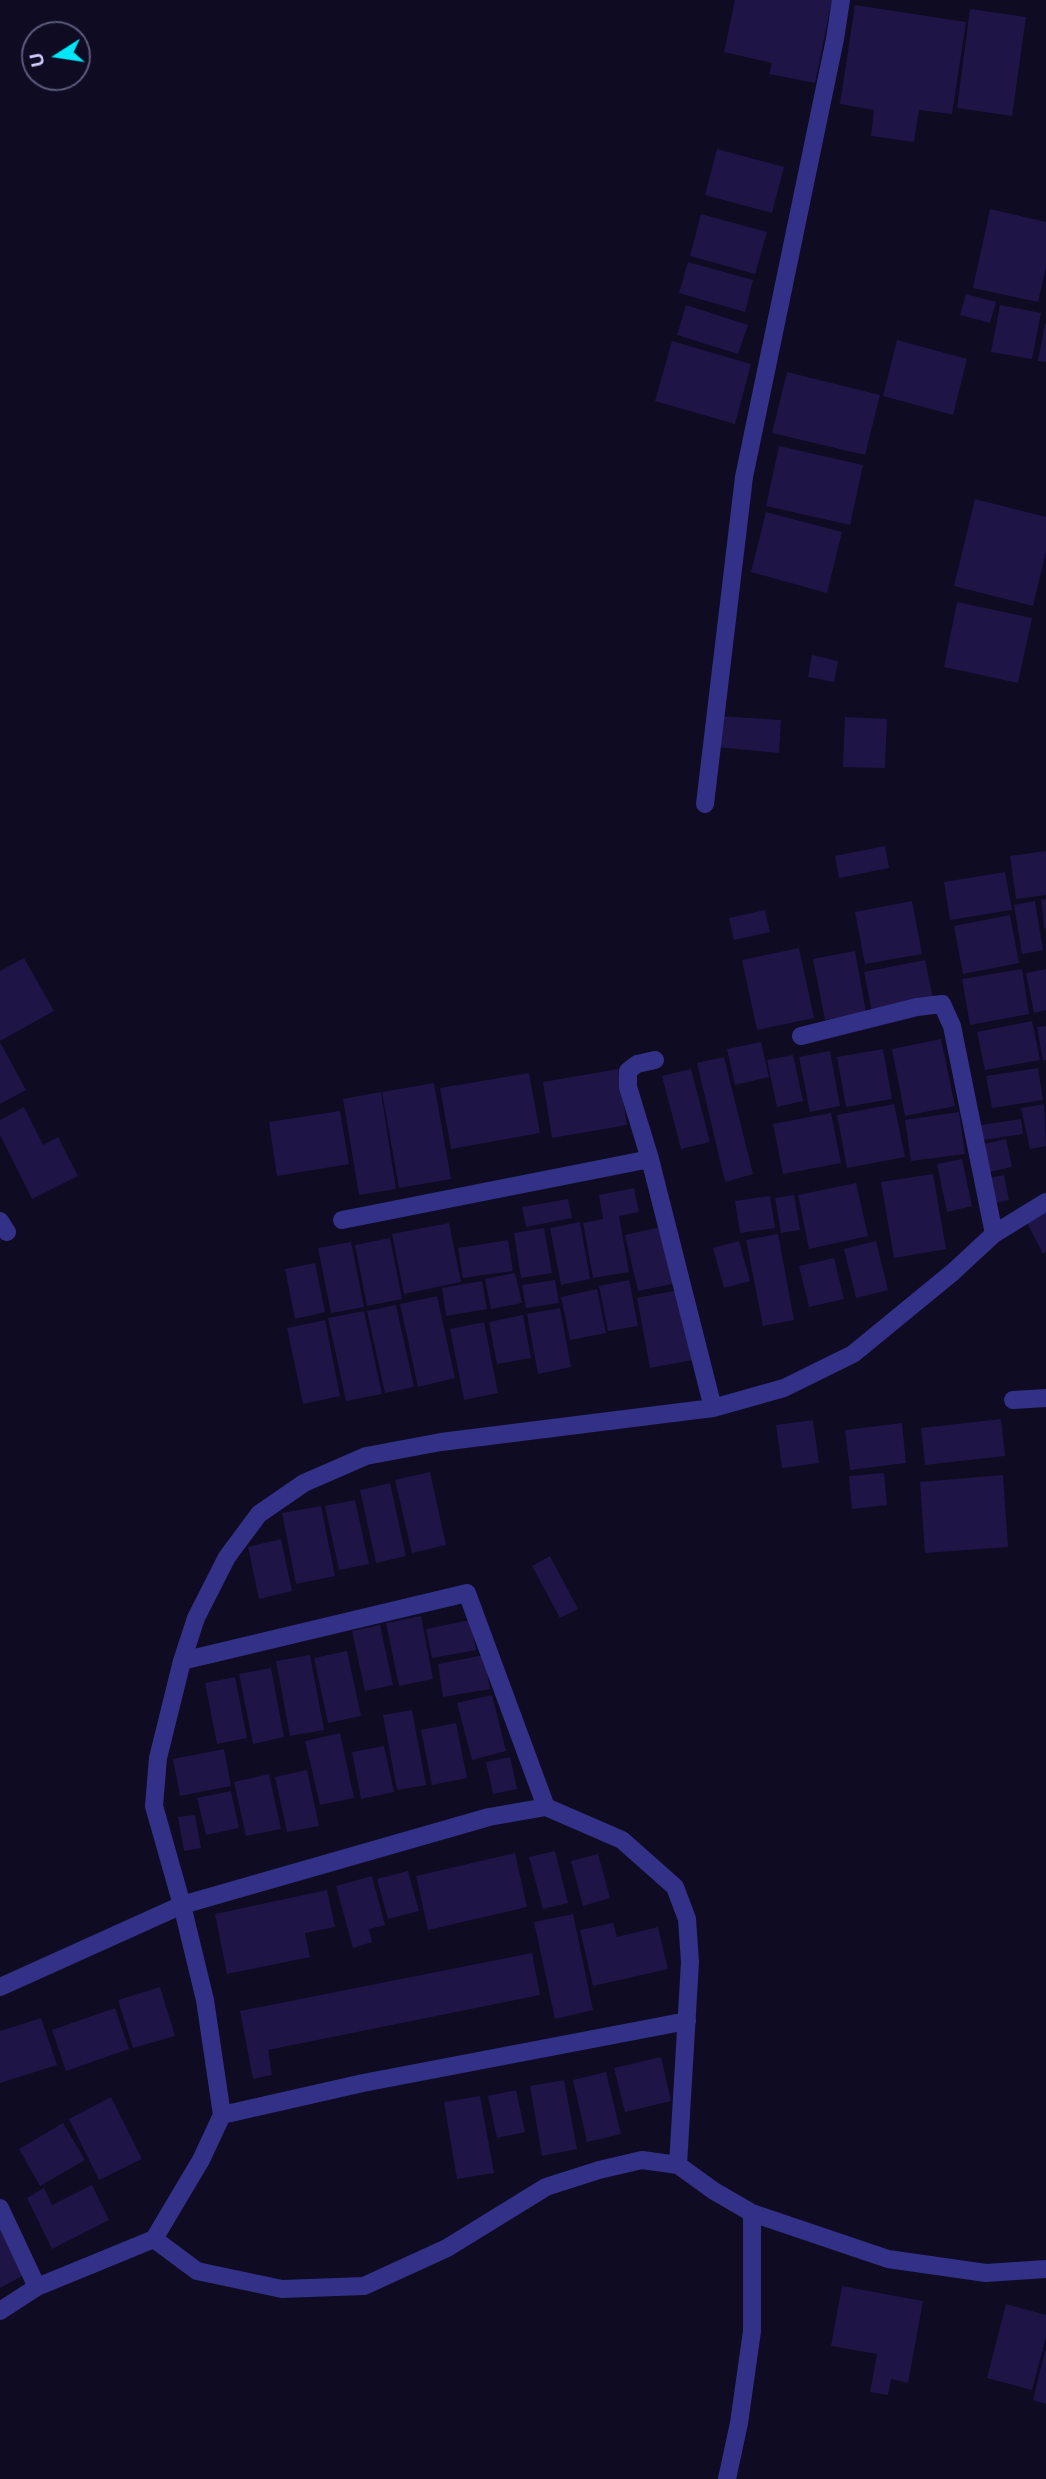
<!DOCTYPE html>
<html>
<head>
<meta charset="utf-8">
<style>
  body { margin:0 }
  #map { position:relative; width:1046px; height:2479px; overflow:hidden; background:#0e0b23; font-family:Helvetica,sans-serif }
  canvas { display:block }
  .north { position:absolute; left:21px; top:21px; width:70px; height:70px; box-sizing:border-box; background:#0e0b23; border:2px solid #5c597b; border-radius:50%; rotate:258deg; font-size:19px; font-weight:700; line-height:28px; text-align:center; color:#d1cdff }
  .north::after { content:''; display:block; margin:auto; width:24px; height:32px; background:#00e7f8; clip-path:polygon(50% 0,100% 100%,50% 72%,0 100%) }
</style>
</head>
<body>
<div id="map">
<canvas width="1046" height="2479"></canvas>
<div class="north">U</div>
</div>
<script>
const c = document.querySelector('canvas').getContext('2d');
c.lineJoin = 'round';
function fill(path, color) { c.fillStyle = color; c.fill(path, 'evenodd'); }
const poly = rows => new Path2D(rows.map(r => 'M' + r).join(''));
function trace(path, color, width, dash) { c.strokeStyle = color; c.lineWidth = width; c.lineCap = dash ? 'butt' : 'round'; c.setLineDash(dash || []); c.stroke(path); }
fill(poly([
  [735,0,832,0,815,83,769,74,772,63,724,52],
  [855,5,966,22,952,114,919,110,914,142,871,136,874,110,840,104],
  [970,9,1026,17,1012,116,957,108],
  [717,149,784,167,772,213,705,195],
  [990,209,1046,222,1046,267,1038,302,973,288],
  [701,214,767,232,755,274,690,256],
  [688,262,753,280,745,312,679,293],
  [966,294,996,302,990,323,960,315],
  [686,305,748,325,738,354,677,335],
  [1000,305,1041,313,1032,359,991,352],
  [1045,323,1046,324,1046,362,1038,361],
  [897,340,967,359,953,415,883,396],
  [672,341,751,364,735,424,655,401],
  [787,372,880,395,865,455,772,433],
  [779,446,863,465,850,525,766,506],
  [975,499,1046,517,1046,551,1033,606,954,586],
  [766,512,842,532,827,593,751,572],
  [957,602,1032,618,1018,683,944,667],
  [812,655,838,661,834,682,808,677],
  [719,716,781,720,779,753,716,747],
  [845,717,887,719,885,768,843,767],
  [885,846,889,868,839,878,835,856],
  [1046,851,1046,895,1016,899,1010,856],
  [1005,872,1012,910,950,920,944,882],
  [1046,899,1046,928,1044,928,1041,900],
  [912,901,922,954,865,964,855,912],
  [1035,901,1043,950,1022,954,1014,905],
  [765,910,770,932,734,940,729,918],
  [1010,915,1019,963,963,974,954,926],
  [799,948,814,1018,757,1030,742,960],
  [855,951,866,1012,825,1020,813,959],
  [24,958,54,1011,0,1041,0,971],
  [925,960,933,999,872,1012,864,972],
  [1022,969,1029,1014,970,1025,962,979],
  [1046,969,1046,1010,1034,1013,1026,973],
  [1032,1021,1040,1060,985,1070,977,1032],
  [1046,1026,1046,1060,1043,1061,1037,1027],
  [941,1039,955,1106,905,1116,892,1049],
  [0,1042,26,1090,0,1104],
  [761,1042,769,1077,735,1085,727,1049],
  [883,1049,892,1099,846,1107,837,1057],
  [830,1051,840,1106,810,1112,799,1057],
  [793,1055,803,1101,777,1107,767,1060],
  [724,1057,753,1174,725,1182,697,1063],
  [1038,1068,1043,1100,992,1108,986,1076],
  [618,1069,627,1125,552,1138,543,1082],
  [691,1069,710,1142,681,1149,662,1076],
  [529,1073,540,1133,451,1149,440,1088],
  [434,1083,451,1179,399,1188,382,1092],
  [381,1092,396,1189,359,1195,343,1099],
  [894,1104,905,1157,847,1168,837,1115],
  [1044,1104,1046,1146,1030,1149,1021,1108],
  [24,1107,43,1145,58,1137,78,1176,32,1199,0,1135,0,1120],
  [340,1111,349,1164,277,1176,269,1122],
  [959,1112,965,1154,911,1161,905,1120],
  [831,1113,841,1163,783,1174,773,1124],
  [1021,1119,1023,1134,983,1140,981,1125],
  [1006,1139,1012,1167,989,1172,983,1144],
  [962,1159,972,1206,947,1212,937,1164],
  [933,1174,946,1249,894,1258,881,1182],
  [1004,1175,1009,1200,992,1204,986,1179],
  [856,1183,868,1236,809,1249,798,1195],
  [634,1188,639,1212,619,1216,629,1272,593,1278,583,1223,603,1219,599,1195],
  [794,1195,800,1230,781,1233,775,1198],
  [770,1196,775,1228,740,1233,735,1201],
  [568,1199,572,1218,526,1227,522,1207],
  [1046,1211,1046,1252,1043,1254,1026,1221],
  [580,1222,590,1279,561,1285,550,1228],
  [449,1223,461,1282,404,1294,392,1234],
  [665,1226,678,1283,638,1291,625,1235],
  [544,1228,552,1273,521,1278,514,1233],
  [778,1234,794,1320,763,1326,746,1240],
  [390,1238,402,1299,367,1306,355,1245],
  [508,1240,513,1271,463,1278,458,1248],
  [739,1241,750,1281,724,1288,713,1248],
  [876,1241,888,1290,856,1298,844,1249],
  [351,1242,364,1307,331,1313,318,1248],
  [834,1258,844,1299,809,1307,799,1266],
  [315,1263,325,1312,295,1319,285,1269],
  [515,1273,522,1303,491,1309,485,1279],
  [555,1280,559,1303,526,1308,522,1285],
  [629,1280,638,1326,608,1331,599,1286],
  [482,1281,487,1309,446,1316,442,1288],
  [597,1289,606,1333,570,1340,561,1297],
  [679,1290,693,1360,650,1368,637,1298],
  [437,1296,455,1378,418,1387,400,1304],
  [396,1305,414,1387,385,1393,367,1311],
  [560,1308,571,1367,538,1374,527,1314],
  [364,1311,382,1394,346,1401,328,1318],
  [523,1315,531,1358,497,1364,489,1322],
  [325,1320,340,1396,303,1404,287,1328],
  [484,1322,498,1393,464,1400,450,1329],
  [1001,1419,1005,1456,925,1465,921,1428],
  [813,1420,819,1463,782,1468,776,1425],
  [902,1423,906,1463,850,1470,845,1430],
  [430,1472,446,1545,412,1553,395,1480],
  [884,1473,887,1505,852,1509,849,1476],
  [1003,1475,1008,1547,925,1553,920,1482],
  [390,1483,406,1556,376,1563,360,1490],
  [355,1500,369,1564,339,1570,325,1506],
  [321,1506,335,1576,296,1584,282,1513],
  [281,1539,292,1591,259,1599,248,1547],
  [550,1556,578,1609,560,1618,532,1566],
  [421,1616,433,1679,399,1686,386,1623],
  [470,1620,476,1650,432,1658,426,1629],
  [380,1625,393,1685,365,1691,352,1631],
  [347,1651,361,1716,328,1723,314,1658],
  [310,1655,324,1730,290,1736,276,1661],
  [484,1655,490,1689,443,1697,438,1664],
  [271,1668,284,1737,253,1744,239,1674],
  [235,1677,247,1738,217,1744,205,1683],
  [492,1695,506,1751,472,1760,457,1703],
  [412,1710,426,1785,397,1790,383,1715],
  [456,1723,467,1778,432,1785,421,1730],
  [340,1733,354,1798,320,1805,305,1741],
  [384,1746,394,1792,361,1799,352,1752],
  [224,1749,231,1786,180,1796,173,1759],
  [510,1757,517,1789,493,1794,486,1762],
  [307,1770,319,1826,287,1832,275,1777],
  [269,1774,281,1829,246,1836,234,1782],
  [231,1791,239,1828,206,1835,197,1798],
  [195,1815,201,1848,184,1851,178,1817],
  [555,1851,568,1903,543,1909,529,1857],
  [515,1853,527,1907,428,1930,416,1876],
  [598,1854,610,1898,583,1906,571,1861],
  [408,1871,419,1911,388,1919,377,1879],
  [372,1876,385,1925,369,1929,372,1942,353,1948,336,1886],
  [327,1890,335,1927,305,1933,310,1957,227,1974,215,1914],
  [573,1914,593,2010,555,2019,534,1922],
  [613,1923,617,1937,658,1927,668,1969,593,1986,580,1930],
  [532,1953,540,1995,268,2050,272,2075,253,2079,240,2011],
  [160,1987,175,2036,133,2048,118,2000],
  [115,2008,129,2049,66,2071,52,2030],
  [41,2018,57,2065,0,2083,0,2031],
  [661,2057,671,2101,625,2112,614,2068],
  [606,2072,621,2134,587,2142,573,2080],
  [564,2080,577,2149,542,2156,530,2086],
  [516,2090,525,2132,497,2138,488,2096],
  [480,2096,494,2173,457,2179,444,2102],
  [111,2097,142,2159,99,2180,69,2119],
  [63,2123,85,2160,40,2186,19,2149],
  [92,2185,109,2220,52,2249,27,2198,44,2188,52,2205],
  [0,2229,24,2275,0,2288],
  [842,2286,923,2301,908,2383,891,2379,888,2395,870,2392,877,2354,831,2346],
  [1006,2304,1046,2315,1046,2337,1032,2390,987,2378],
  [1045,2351,1046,2351,1046,2404,1033,2400]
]), '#1e1546');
trace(poly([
  [0,1987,182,1905]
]), '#323187', 18);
trace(poly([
  [705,804,744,477,835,39,841,0],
  [801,1036,917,1007,942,1004,952,1026,994,1234],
  [650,1159,628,1087,628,1071,637,1064,655,1060],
  [1046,1202,994,1234,953,1272,853,1354,784,1388,713,1408,441,1442,366,1456,304,1483,259,1514,227,1557,196,1618,182,1661,158,1758,154,1806,182,1905,205,2000,222,2115,201,2160,154,2239,197,2271,282,2289,364,2286,447,2248,546,2187,599,2170,642,2160,678,2165,714,2191,752,2213,888,2259,986,2273,1046,2269],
  [342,1220,650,1159,713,1408],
  [0,1221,7,1232],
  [1013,1400,1046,1398],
  [182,1661,467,1593,546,1807],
  [182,1905,489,1817,546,1807,622,1840,675,1887,687,1919,690,1962,678,2165],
  [222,2115,363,2083,687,2021],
  [0,2208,37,2287],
  [0,2311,37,2287,154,2239],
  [727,2479,739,2423,752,2331,752,2213]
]), '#323187', 18);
</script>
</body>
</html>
